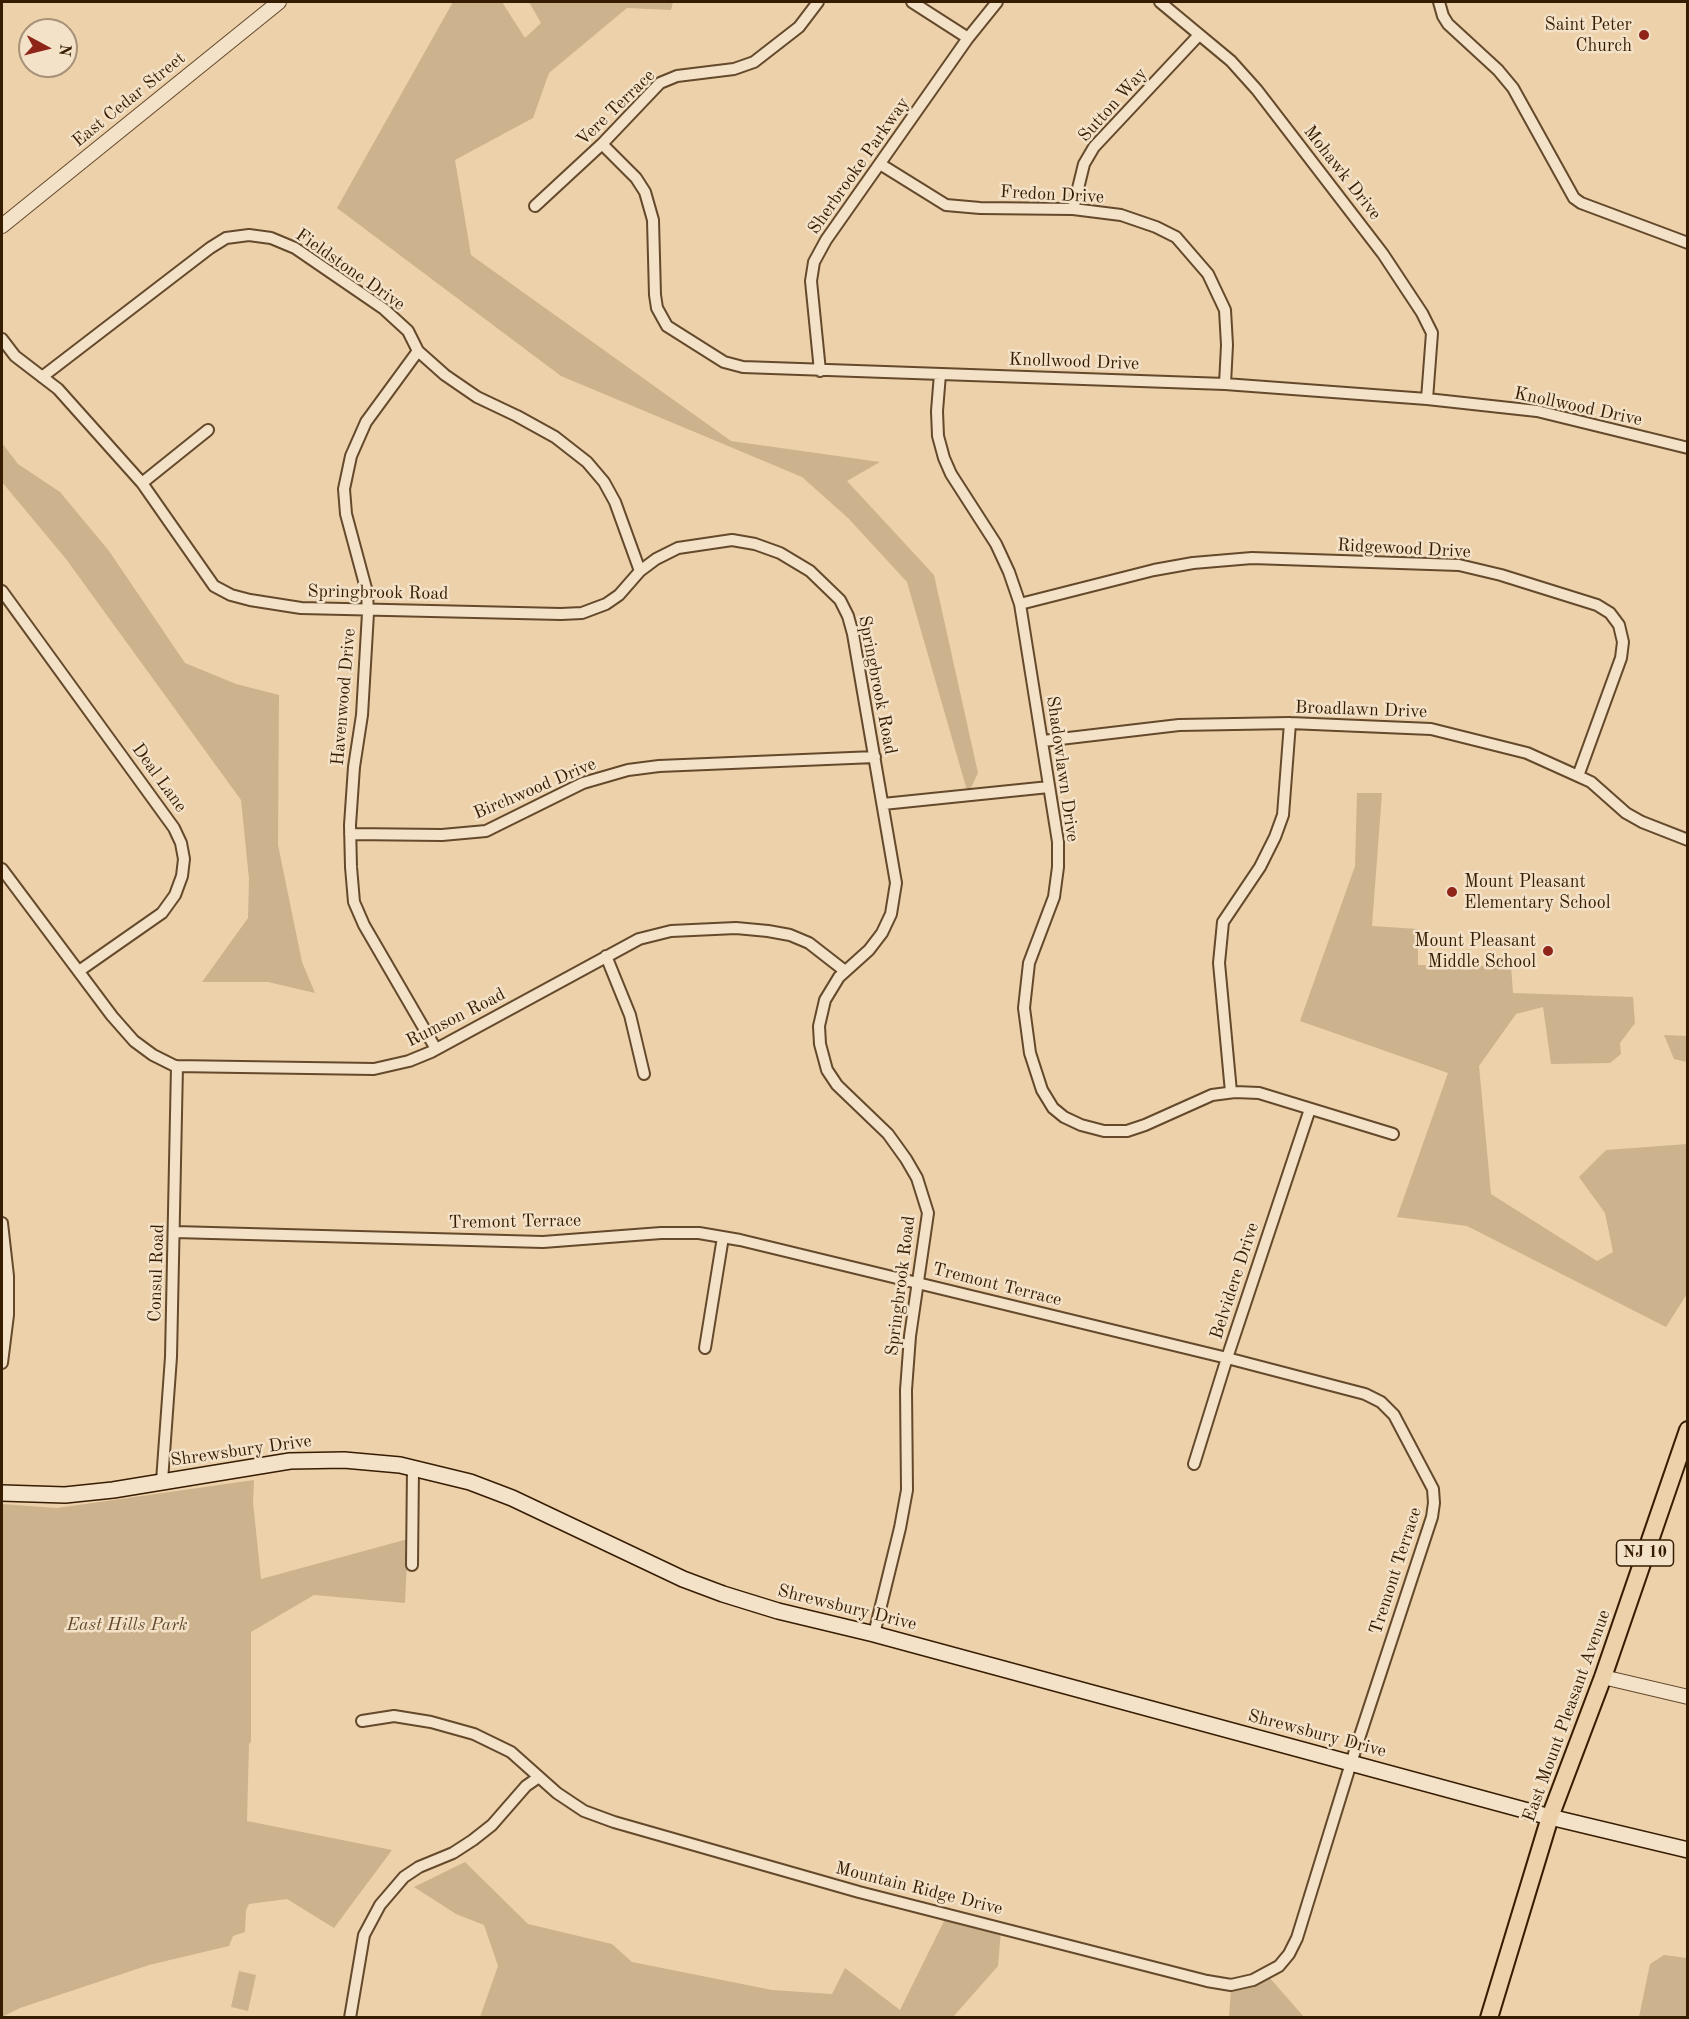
<!DOCTYPE html>
<html>
<head>
<meta charset="utf-8">
<style>
  body { margin:0 }
  #map { position:relative; width:1689px; height:2019px; overflow:hidden; background:#ecd1ab; font-family:"Old Standard TT",serif }
  canvas { display:block }
  .frame { position:absolute; inset:0; border:3px solid #361c00; pointer-events:none }
  .north { position:absolute; left:18px; top:18px; width:60px; height:60px; box-sizing:border-box; background:#f3e1c8; border:2px solid #a79278; border-radius:50%; rotate:97deg; font-size:16px; font-weight:700; line-height:24px; text-align:center; color:#361c00 }
  .north::after { content:''; display:block; margin:auto; width:21px; height:27px; background:#8f2418; clip-path:polygon(50% 0,100% 100%,50% 72%,0 100%) }
</style>
</head>
<body>
<div id="map">
<canvas width="1689" height="2019"></canvas>
<div class="frame"></div>
<div class="north">N</div>
</div>
<script>
const c = document.querySelector('canvas').getContext('2d');
c.lineJoin = 'round';
function fill(path, color) { c.fillStyle = color; c.fill(path, 'evenodd'); }
const poly = rows => new Path2D(rows.map(r => 'M' + r).join(''));
function trace(path, color, width, dash) { c.strokeStyle = color; c.lineWidth = width; c.lineCap = dash ? 'butt' : 'round'; c.setLineDash(dash || []); c.stroke(path); }
function label(font, color, halo, rows, align = 'center') {
  c.font = font + ' "Old Standard TT",serif'; c.lineWidth = 5; c.setLineDash([]); c.textBaseline = 'middle'; c.strokeStyle = halo; c.fillStyle = color; for (const [text, x, y, turn = 0] of rows) {
    c.save(); c.translate(x, y); c.rotate((+turn || 0) * Math.PI / 180); c.textAlign = isNaN(turn) ? turn : align; if (halo) c.strokeText(text, 0, 0); c.fillText(text, 0, 0); c.restore();
  }
}
fill(poly([
  [453,2,502,2,525,38,541,23,529,2,673,2,671,10,627,8,549,73,533,118,455,160,471,255,731,441,880,462,847,481,934,575,978,773,968,794,907,582,848,518,802,477,561,376,337,208],
  [2,443,18,464,60,492,109,551,185,663,236,684,279,695,278,845,302,962,315,993,268,982,202,982,248,918,249,879,241,800,66,559,2,482],
  [1357,793,1382,793,1372,926,1418,929,1418,965,1511,966,1513,993,1633,997,1635,1023,1620,1043,1621,1054,1610,1063,1551,1064,1543,1007,1516,1014,1479,1066,1491,1194,1597,1261,1613,1252,1605,1213,1579,1177,1606,1150,1687,1144,1687,1294,1666,1327,1467,1226,1397,1217,1448,1073,1300,1021,1355,866],
  [1664,1035,1687,1036,1687,1062,1674,1059],
  [254,1480,253,1502,261,1579,408,1539,405,1603,314,1595,251,1632,251,1742,249,1744,247,1821,392,1850,334,1928,287,1899,249,1904,246,1910,245,1932,233,1936,229,1946,149,1965,20,2008,2,2017,2,1504,57,1508],
  [465,1862,528,1924,612,1944,632,1962,772,1990,832,1994,845,1968,900,2010,947,1915,1001,1930,998,1966,953,2017,480,2017,498,1966,484,1925,456,1914,414,1887],
  [1664,1955,1687,1958,1687,2017,1639,2017,1650,1964],
  [239,1971,256,1975,248,2011,231,2007],
  [1269,1977,1304,2017,1229,2018,1231,1988]
]), '#cdb28e');
const minor = poly([
  [912,2,968,38],
  [1160,2,1231,61,1257,90,1383,254,1422,313,1432,333,1427,399],
  [1439,2,1443,16,1448,24,1498,70,1513,88,1574,198,1581,203,1688,243],
  [602,144,636,178,645,192,653,220,655,295,657,308,667,326,724,362,743,367,1225,384,1427,399,1537,411,1688,448],
  [880,164,946,205,980,208,1073,209,1121,215,1156,227,1176,237,1208,274,1225,310,1227,345,1225,384],
  [535,206,602,144,660,83,677,76,734,69,754,62,799,27,818,2],
  [1073,209,1084,164,1094,147,1199,35],
  [2,339,15,356,58,389,142,483,214,586,231,595,250,600,301,608,561,614,582,613,606,604,619,595,640,571,656,559,678,548,732,540,755,544,780,553,810,571,840,600,848,616,853,634,896,883,891,914,882,933,869,950,839,977,825,1000,819,1026,820,1044,827,1070,837,1085,888,1134,906,1159,917,1178,928,1213,910,1336,906,1390,907,1490,900,1528,874,1634],
  [418,351,366,422,351,456,344,489,346,514,367,592,368,613,362,715,354,767,350,825,351,867,354,902,364,925,436,1049],
  [820,371,811,281,814,262,826,240,968,38,997,2],
  [940,374,937,411,938,436,944,458,951,474,996,544,1009,572,1020,604,1058,842,1058,867,1054,897,1029,963,1024,1008,1030,1053,1042,1090,1053,1108,1064,1117,1081,1125,1104,1131,1127,1131,1145,1125,1212,1095,1235,1092,1259,1093,1393,1134],
  [42,377,210,248,226,238,249,235,271,238,295,248,384,309,408,331,418,351,445,375,477,397,517,416,555,437,587,462,604,482,615,502,640,571],
  [142,483,208,430],
  [2,591,174,828,181,843,184,859,182,876,175,895,162,913,79,971],
  [1020,604,1154,570,1193,563,1252,558,1459,565,1501,575,1597,605,1610,613,1619,625,1623,642,1621,658,1578,776],
  [1043,741,1179,725,1290,723,1431,729,1527,753,1578,776,1591,782,1626,813,1642,822,1688,840],
  [883,804,1049,787],
  [350,834,442,835,486,831,583,783,628,770,659,766,875,757],
  [2,869,112,1016,134,1041,153,1055,175,1066,374,1069,409,1061,431,1052,639,939,671,931,736,928,768,931,790,935,809,943,845,971],
  [606,956,630,1015,644,1074],
  [1231,1092,1219,963,1223,922,1260,867,1275,837,1283,815,1290,723],
  [2,1223,8,1276,8,1315,2,1363],
  [175,1232,543,1242,661,1233,699,1233,740,1240,1227,1358,1365,1394,1381,1402,1394,1415,1433,1489,1434,1503,1432,1517,1351,1763,1297,1938,1289,1954,1279,1966,1253,1980,1231,1985,1207,1981,859,1892,614,1822,584,1811,557,1793,511,1752,474,1734,431,1722,394,1716,362,1721],
  [705,1348,723,1237],
  [1194,1464,1227,1358,1310,1109],
  [162,1481,171,1357,177,1066],
  [412,1565,413,1468],
  [350,2018,364,1935,380,1905,404,1877,419,1867,453,1853,473,1840,492,1825,526,1786,539,1777]
]);
const tertiary = poly([
  [2,226,279,2],
  [1603,1677,1688,1697]
]);
const secondary = poly([
  [2,1493,65,1495,113,1490,290,1461,344,1460,400,1465,470,1482,512,1498,683,1579,723,1594,778,1611,874,1634,1550,1817,1688,1850]
]);
const primary = poly([
  [1489,2018,1550,1817,1603,1677,1688,1430]
]);
trace(minor, '#64492b', 14);
trace(tertiary, '#64492b', 16);
trace(secondary, '#361c00', 18);
trace(primary, '#361c00', 20);
trace(minor, '#f3e1c8', 10);
trace(tertiary, '#f3e1c8', 14);
trace(secondary, '#f3e1c8', 15);
trace(primary, '#ecd1ab', 16);
for (const [x, y, r, color] of [
  [1644,35,6,"#8f2418"],
  [1452,892,6,"#8f2418"],
  [1548,951,6,"#8f2418"]
]) { const dot = new Path2D(); dot.arc(x, y, r, 0, 2 * Math.PI); c.fillStyle = color; c.fill(dot); trace(dot, '#f3e1c8', 2); }
for (const [x, y, w] of [
  [1645,1553,57]
]) { const box = new Path2D(); box.roundRect(x - w / 2, y - 13, w, 26, 4.5); c.fillStyle = '#f3e1c8'; c.fill(box); trace(box, '#361c00', 1.5); }
label('bold 16px', '#361c00', null, [
  ["NJ 10",1645,1553]
]);
label('18px', '#361c00', '#f3e1c8', [
  ["Saint Peter",1632,25],
  ["Church",1632,46],
  ["Mount Pleasant",1464,882,"left"],
  ["Elementary School",1464,903,"left"],
  ["Mount Pleasant",1536,941],
  ["Middle School",1536,962]
], 'right');
label('18px', '#361c00', '#f3e1c8', [
  ["East Cedar Street",129,100,-39],
  ["Sutton Way",1113,105,-48],
  ["Vere Terrace",616,108,-44],
  ["Sherbrooke Parkway",859,166,-55],
  ["Mohawk Drive",1342,173,52],
  ["Fredon Drive",1052,195,3],
  ["Fieldstone Drive",350,270,35],
  ["Knollwood Drive",1074,362,2],
  ["Knollwood Drive",1578,407,12],
  ["Ridgewood Drive",1404,549,3],
  ["Springbrook Road",378,593,1],
  ["Springbrook Road",877,685,79],
  ["Havenwood Drive",344,697,-85],
  ["Broadlawn Drive",1361,710,2],
  ["Shadowlawn Drive",1062,769,82],
  ["Deal Lane",159,778,54],
  ["Birchwood Drive",535,789,-23],
  ["Rumson Road",456,1018,-27],
  ["Tremont Terrace",515,1222,-1],
  ["Consul Road",157,1273,-88],
  ["Belvidere Drive",1235,1281,-72],
  ["Tremont Terrace",997,1285,14],
  ["Springbrook Road",901,1286,-83],
  ["Shrewsbury Drive",241,1451,-8],
  ["Tremont Terrace",1396,1571,-72],
  ["Shrewsbury Drive",847,1608,14],
  ["East Mount Pleasant Avenue",1567,1716,-70],
  ["Shrewsbury Drive",1317,1734,15],
  ["Mountain Ridge Drive",919,1889,14]
]);
label('italic 18px', '#63492b', '#f3e1c8', [
  ["East Hills Park",127,1625]
]);
</script>
</body>
</html>
